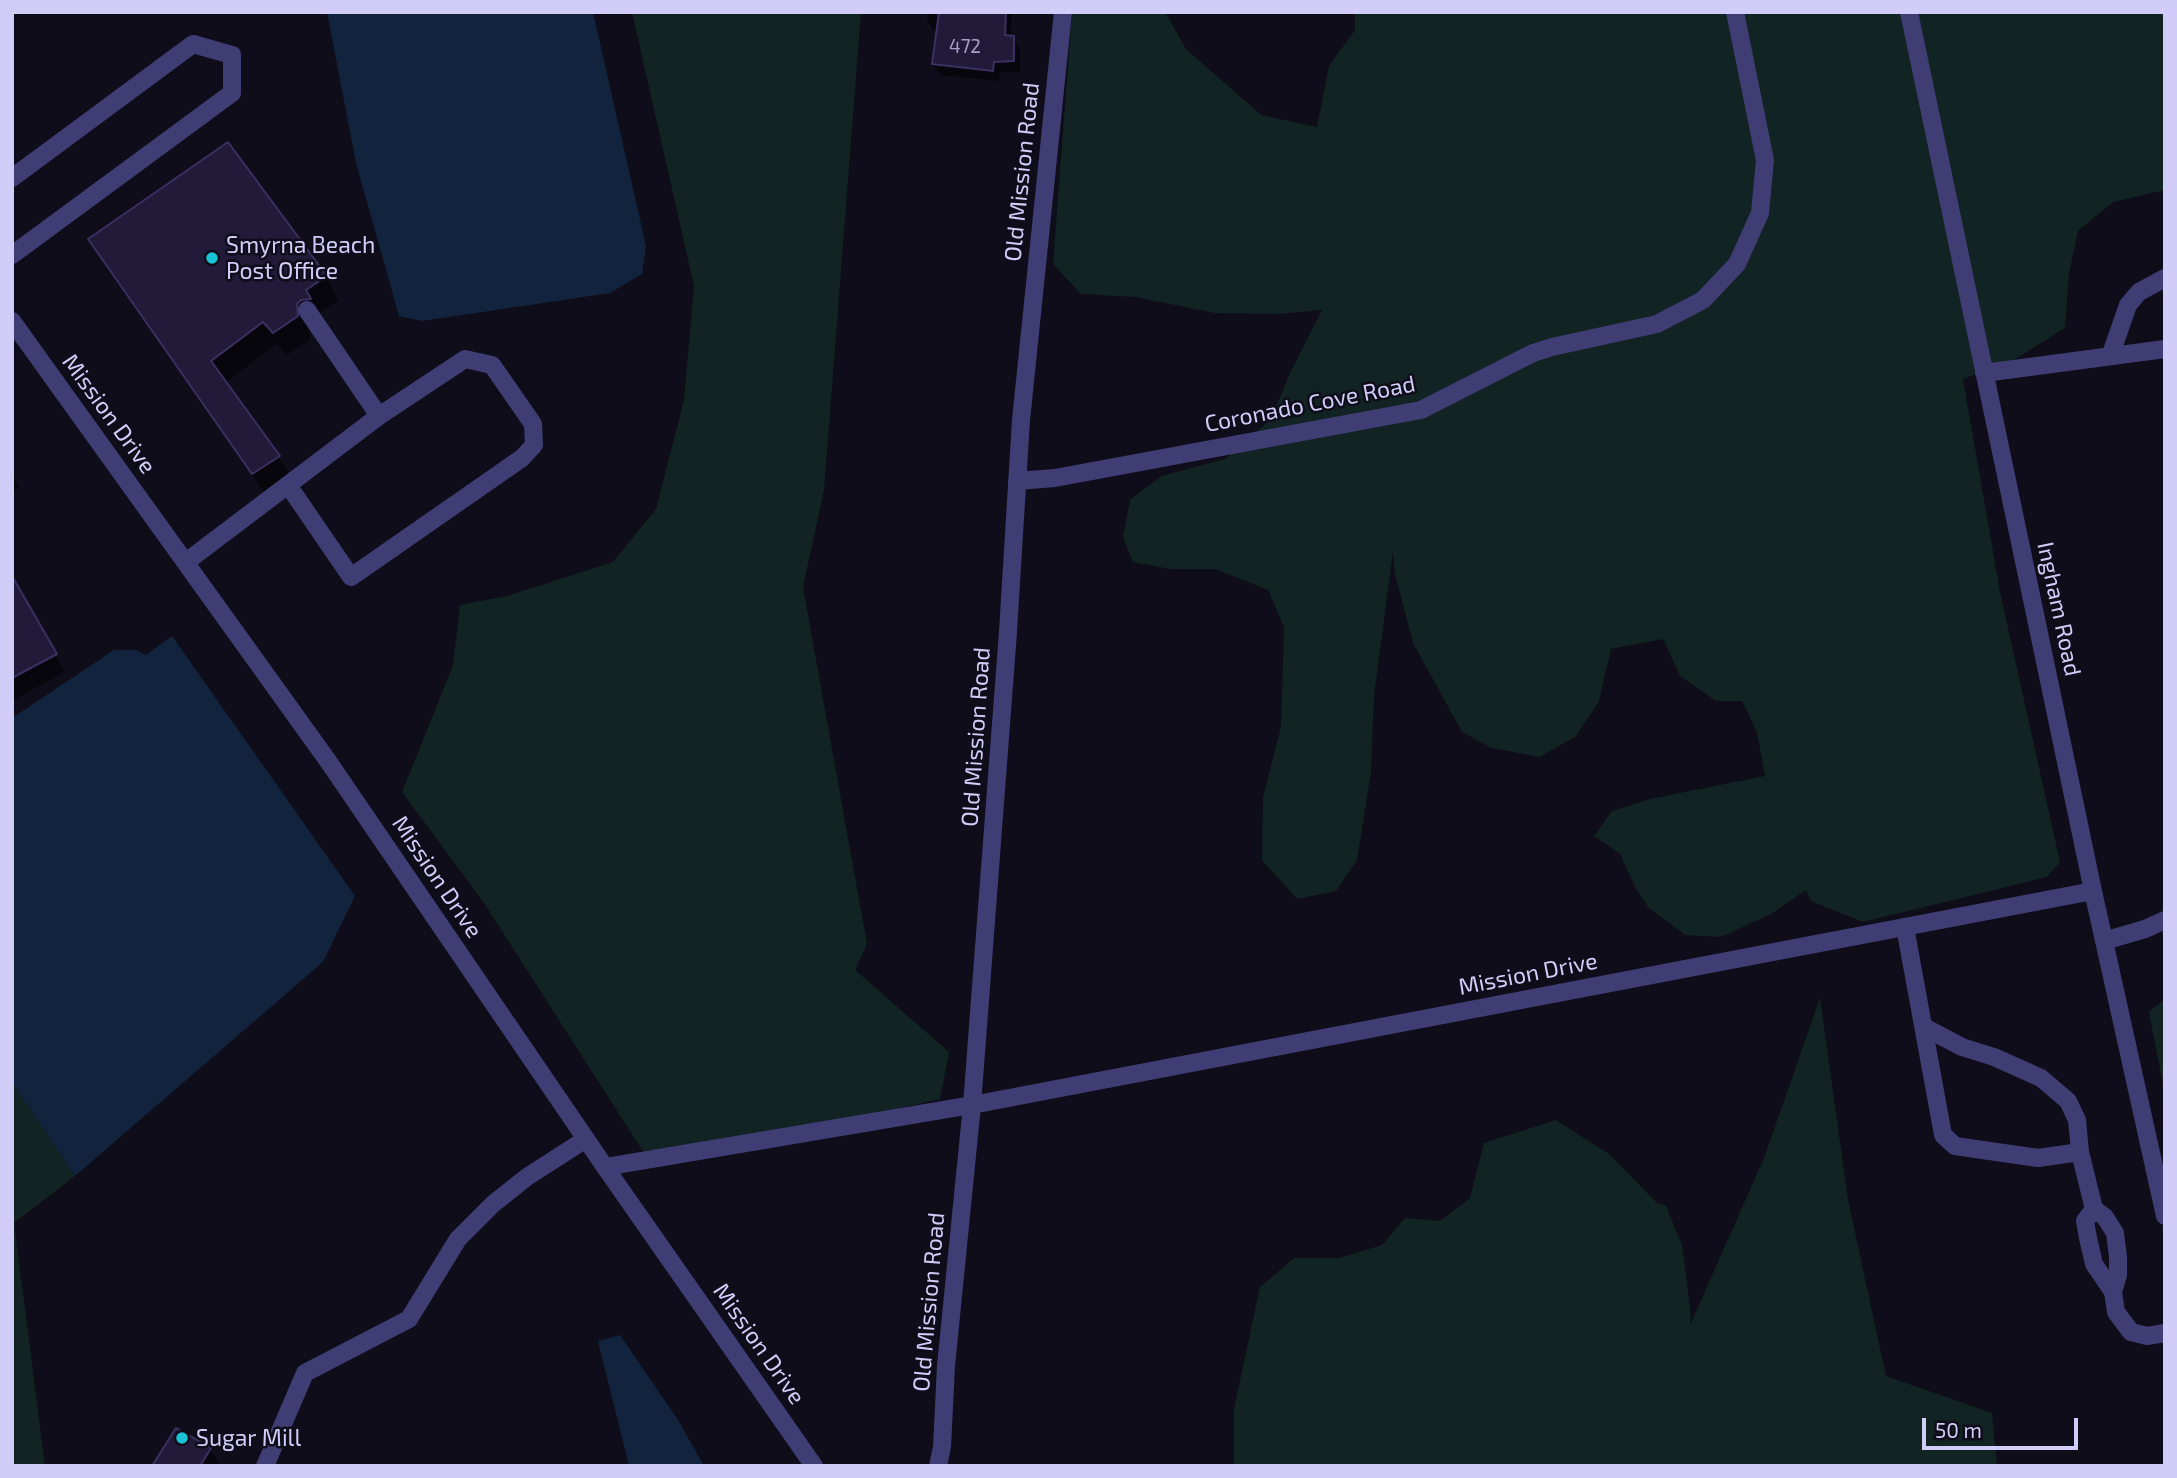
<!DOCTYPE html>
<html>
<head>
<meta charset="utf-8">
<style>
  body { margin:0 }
  #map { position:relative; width:2177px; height:1478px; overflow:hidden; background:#0f0d1a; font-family:"Exo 2",sans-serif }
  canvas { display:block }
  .frame { position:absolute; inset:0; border:14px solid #d2ccf9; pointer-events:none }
  .scale { position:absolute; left:1922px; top:1418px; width:156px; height:32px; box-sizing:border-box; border:4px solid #d2ccf9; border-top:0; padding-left:9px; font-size:21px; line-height:24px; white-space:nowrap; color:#d2ccf9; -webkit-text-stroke:5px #0f0d1a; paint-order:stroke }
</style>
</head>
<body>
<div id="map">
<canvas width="2177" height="1478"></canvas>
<div class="frame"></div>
<div class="scale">50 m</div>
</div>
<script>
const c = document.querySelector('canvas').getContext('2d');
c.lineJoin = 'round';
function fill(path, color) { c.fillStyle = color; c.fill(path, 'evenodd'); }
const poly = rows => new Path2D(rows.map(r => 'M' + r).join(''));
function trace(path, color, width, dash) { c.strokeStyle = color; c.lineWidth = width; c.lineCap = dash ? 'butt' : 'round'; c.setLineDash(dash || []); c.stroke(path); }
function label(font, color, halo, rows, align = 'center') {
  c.font = font + ' "Exo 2",sans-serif'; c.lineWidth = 5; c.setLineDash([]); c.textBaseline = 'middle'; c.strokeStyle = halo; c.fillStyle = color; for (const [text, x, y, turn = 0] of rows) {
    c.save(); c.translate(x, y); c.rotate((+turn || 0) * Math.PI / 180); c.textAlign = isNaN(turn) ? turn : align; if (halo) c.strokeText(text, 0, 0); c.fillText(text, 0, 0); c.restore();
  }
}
fill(poly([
  [632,12,861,12,824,490,803,587,867,944,855,970,949,1052,940,1099,651,1164,484,903,402,792,453,665,460,605,507,596,613,562,656,509,684,400,694,286],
  [1072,12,1165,12,1186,49,1261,115,1317,127,1329,66,1355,30,1355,12,2165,12,2165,190,2113,202,2078,231,2069,273,2065,328,2014,360,1963,379,2000,592,2060,862,2047,877,1863,922,1811,901,1806,890,1771,914,1721,937,1685,935,1648,907,1635,887,1620,854,1594,836,1612,811,1650,799,1765,776,1757,732,1742,701,1716,701,1680,676,1663,639,1611,649,1599,701,1575,737,1539,757,1492,748,1462,732,1413,643,1395,574,1393,552,1374,695,1371,772,1357,860,1336,891,1297,899,1262,860,1263,797,1281,727,1284,627,1268,590,1215,569,1170,569,1133,562,1123,537,1130,500,1161,476,1225,459,1271,419,1289,375,1322,310,1278,314,1215,313,1135,297,1081,294,1053,264],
  [1820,998,1848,1200,1886,1376,1992,1413,1997,1466,1234,1466,1234,1409,1260,1287,1294,1258,1339,1258,1382,1245,1405,1218,1440,1221,1470,1198,1484,1143,1556,1120,1609,1154,1656,1202,1666,1206,1682,1245,1691,1316,1690,1325,1764,1158],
  [2165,999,2165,1095,2149,1012],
  [12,1082,75,1176,14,1223,45,1466,12,1466]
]), '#112323');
fill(poly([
  [327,12,593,12,646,246,642,274,610,293,422,321,399,316,356,163],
  [172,636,355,896,323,962,75,1176,12,1082,12,718,114,650,136,650,146,655],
  [620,1335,678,1420,704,1466,629,1466,598,1341]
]), '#12243d');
fill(poly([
  [927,12,1012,12,1011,37,1013,38,1020,49,1020,72,1000,72,999,81,940,75,933,63,938,31,933,31,927,19],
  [228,145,326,277,339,300,318,314,310,328,310,340,287,355,277,344,225,383,279,457,292,480,267,496,103,263,90,240],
  [12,473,19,486,12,494],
  [15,584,65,672,12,701,12,585],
  [210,1449,220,1466,154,1466]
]), '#0007');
const building = poly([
  [939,12,1006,12,1005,35,1014,36,1014,61,994,62,993,71,932,64,939,12],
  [228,142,327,276,306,290,311,299,301,300,297,304,298,316,273,333,263,322,211,361,280,456,252,474,88,239,228,142],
  [12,576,57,654,12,678,12,576],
  [176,1428,211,1448,200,1466,152,1466,176,1428]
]);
fill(building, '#211b39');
trace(building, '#3a3062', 2);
trace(poly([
  [1909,12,2093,891,2165,1216],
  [12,178,193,44,232,55,232,93,12,255],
  [12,321,328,761,605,1167,814,1466],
  [2111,354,2128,305,2139,292,2165,278],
  [1984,373,2165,349],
  [1017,481,1055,478,1421,410,1533,353,1552,347,1657,324,1703,300,1737,264,1760,213,1765,160,1735,12],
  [288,485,351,577,522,458,534,445,533,424,492,365,465,359,379,416],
  [186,562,379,416,307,310],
  [1905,927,1943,1135,1955,1146,2038,1158,2080,1152],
  [2104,941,2145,929,2165,920],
  [1924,1027,1962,1047,1994,1057,2041,1078,2068,1101,2077,1120,2080,1152,2094,1209,2105,1217,2115,1233,2118,1257,2118,1275,2113,1292,2116,1312,2131,1332,2147,1336,2165,1333],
  [605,1167,972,1105,2093,891],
  [2094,1209,2085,1221,2088,1238,2094,1264,2113,1292],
  [265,1466,305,1373,409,1319,458,1239,493,1204,527,1177,586,1139],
  [938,1466,942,1447,946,1366,972,1105,1008,632,1021,420,1063,12]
]), '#403d74', 18);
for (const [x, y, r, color] of [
  [212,258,7,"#1ac2d6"],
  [182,1438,7,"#1ac2d6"]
]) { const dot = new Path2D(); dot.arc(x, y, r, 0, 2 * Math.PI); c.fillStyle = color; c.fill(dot); trace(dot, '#0f0d1a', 2.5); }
label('19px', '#a6a0c9', null, [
  ["472",965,47]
]);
label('23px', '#d2ccf9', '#0f0d1a', [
  ["Old Mission Road",1022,172,-84],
  ["Coronado Cove Road",1310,404,-11],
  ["Mission Drive",109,414,54],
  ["Ingham Road",2059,609,78],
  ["Old Mission Road",976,737,-86],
  ["Mission Drive",437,877,56],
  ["Mission Drive",1528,974,-11],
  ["Old Mission Road",929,1302,-85],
  ["Mission Drive",759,1344,55]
]);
label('23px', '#d2ccf9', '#0f0d1a', [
  ["Smyrna Beach",226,245],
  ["Post Office",226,271],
  ["Sugar Mill",196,1438]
], 'left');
</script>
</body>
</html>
